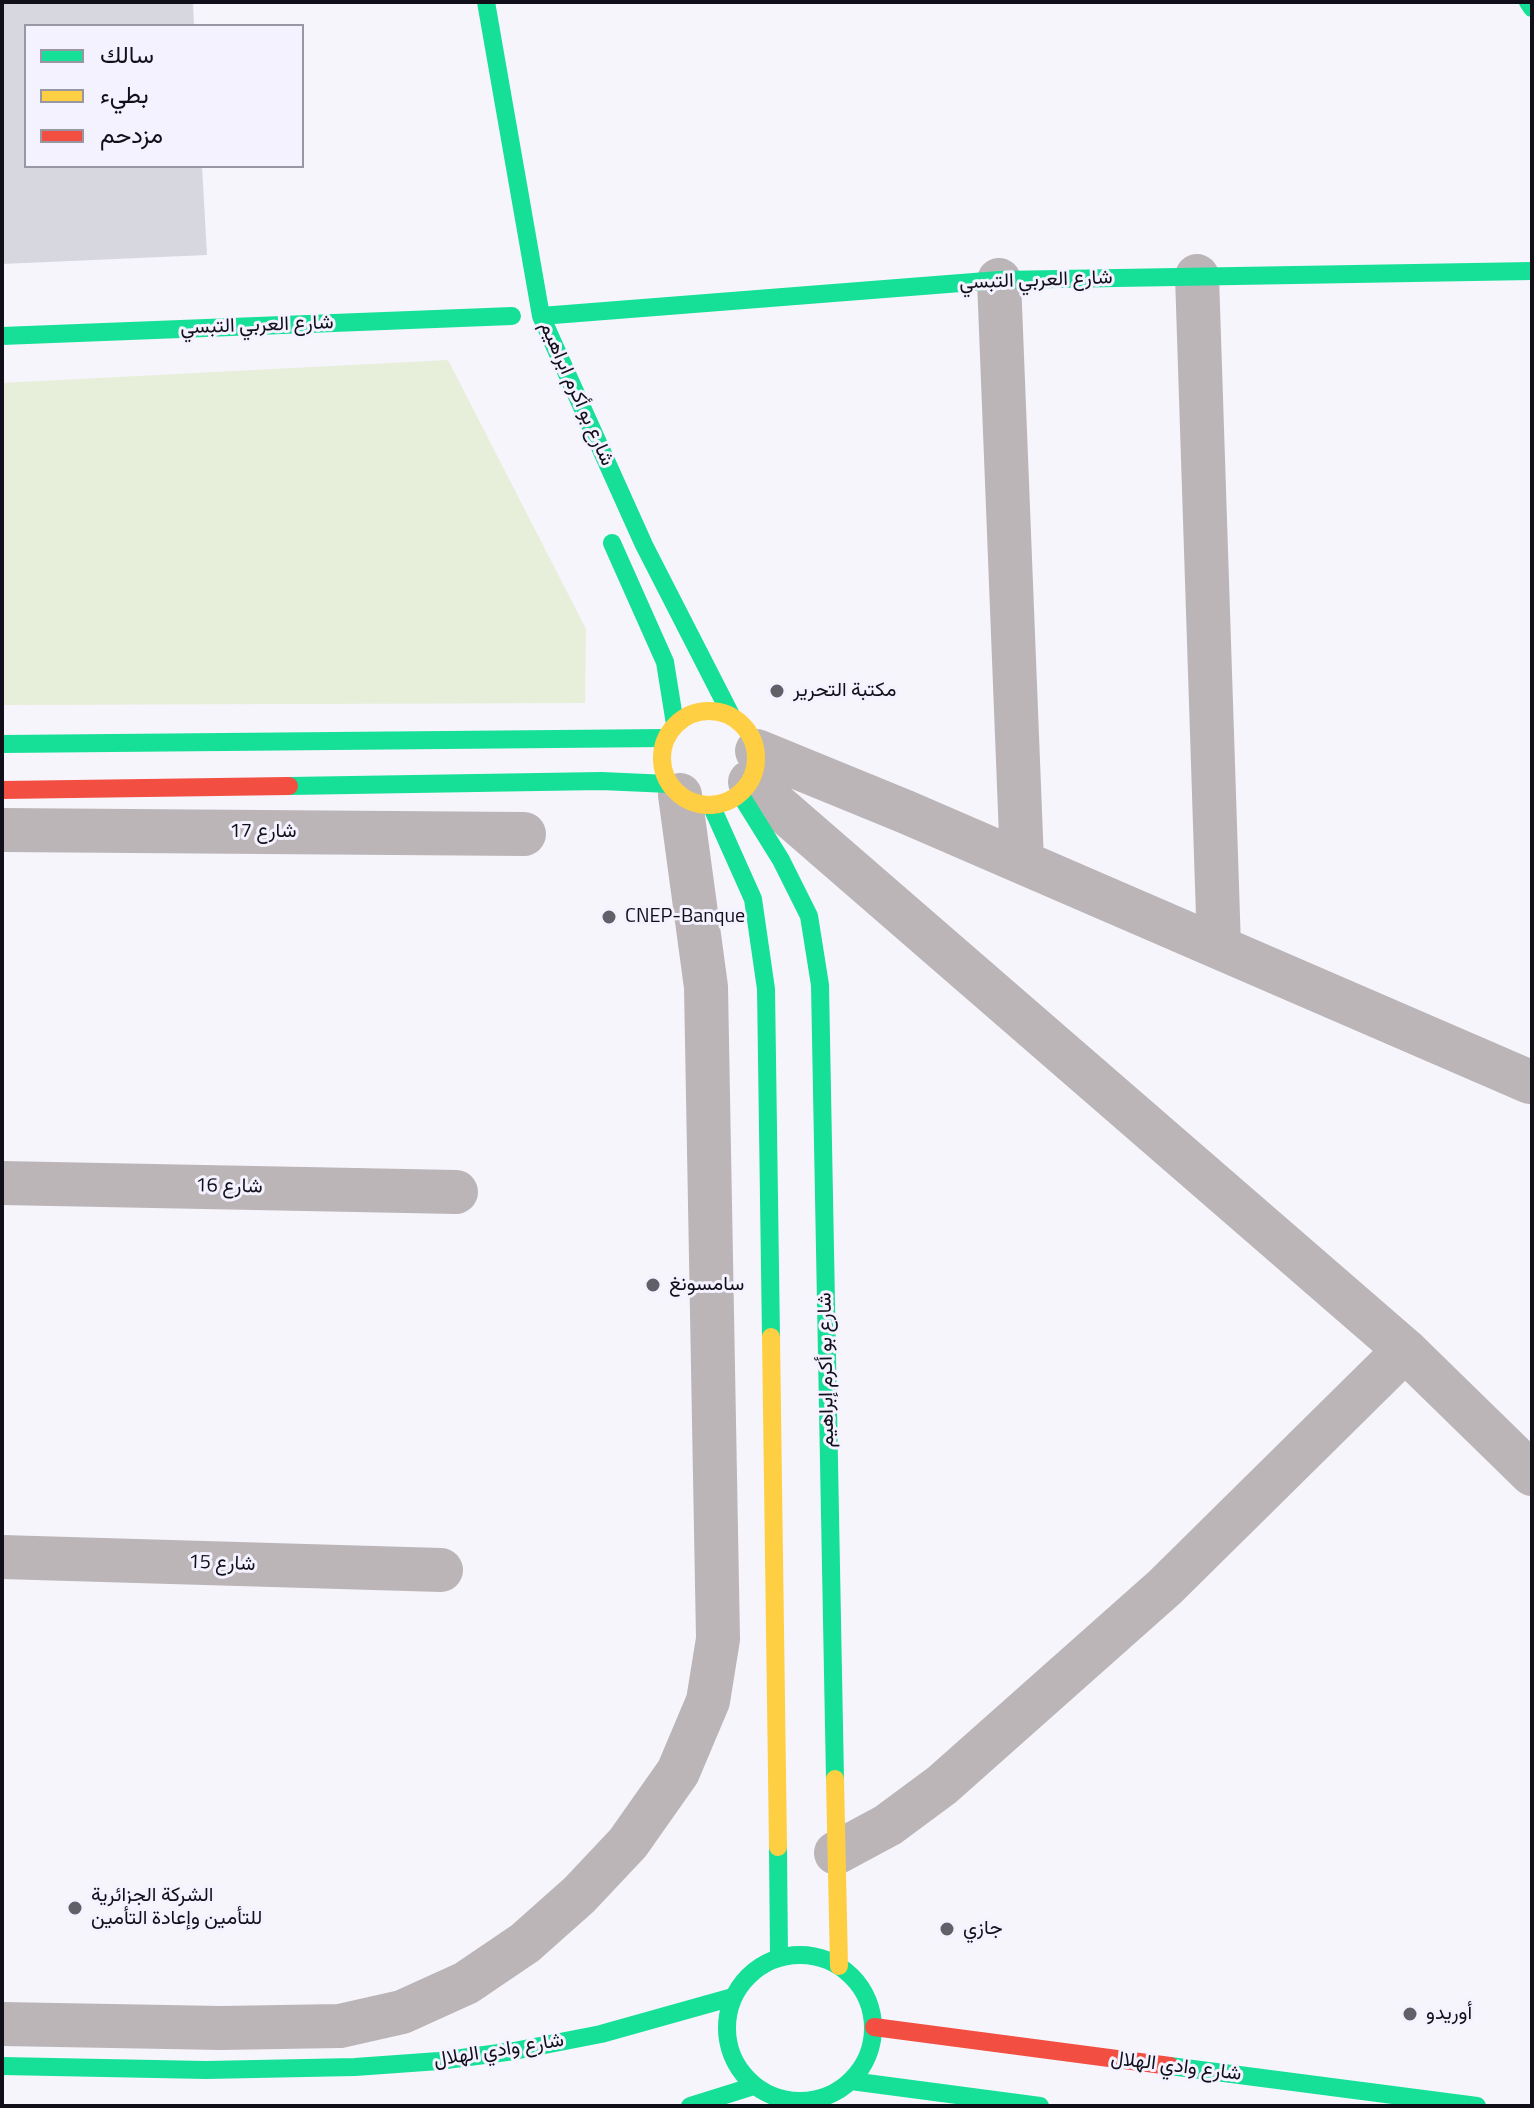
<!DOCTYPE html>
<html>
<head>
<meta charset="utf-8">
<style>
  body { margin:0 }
  #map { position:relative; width:1534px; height:2108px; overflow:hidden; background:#f6f5fc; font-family:"Titillium Web",Vazirmatn,sans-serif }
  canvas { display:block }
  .frame { position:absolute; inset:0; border:4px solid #110f1a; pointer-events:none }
  .legend { position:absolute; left:24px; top:24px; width:280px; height:144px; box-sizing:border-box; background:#f4f2ff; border:2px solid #9997a3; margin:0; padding:10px 14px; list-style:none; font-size:24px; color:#110f1a }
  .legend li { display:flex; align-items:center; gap:16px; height:40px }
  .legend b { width:40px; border:2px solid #9997a3 }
</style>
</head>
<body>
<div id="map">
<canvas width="1534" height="2108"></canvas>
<div class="frame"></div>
<ul class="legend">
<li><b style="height:10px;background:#16e098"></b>سالك</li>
<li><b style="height:10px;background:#ffcf43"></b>بطيء</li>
<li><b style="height:10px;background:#f24e42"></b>مزدحم</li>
</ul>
</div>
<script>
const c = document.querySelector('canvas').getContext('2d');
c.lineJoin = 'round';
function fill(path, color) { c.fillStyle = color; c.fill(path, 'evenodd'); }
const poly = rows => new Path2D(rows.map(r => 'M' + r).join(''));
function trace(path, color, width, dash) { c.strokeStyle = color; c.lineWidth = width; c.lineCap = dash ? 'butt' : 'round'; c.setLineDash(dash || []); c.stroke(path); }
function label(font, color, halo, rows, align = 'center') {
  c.font = font + ' "Titillium Web",Vazirmatn,sans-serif'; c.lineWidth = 6; c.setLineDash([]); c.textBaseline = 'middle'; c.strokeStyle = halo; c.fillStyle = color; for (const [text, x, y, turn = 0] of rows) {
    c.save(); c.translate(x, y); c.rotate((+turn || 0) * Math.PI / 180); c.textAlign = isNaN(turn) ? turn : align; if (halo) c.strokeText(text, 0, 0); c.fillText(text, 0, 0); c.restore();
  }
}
fill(poly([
  [448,360,586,629,585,703,2,705,2,383]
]), '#e7eed9');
fill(poly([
  [2,2,193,2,194,26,26,26,26,166,202,166,207,255,2,264]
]), '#d7d7df');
trace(poly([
  [1197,276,1219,947],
  [999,280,1022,862],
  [757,751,906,812,1530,1082],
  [750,782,1405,1350,1532,1474],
  [2,830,524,834],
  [2,1183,456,1192],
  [2,1557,441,1570],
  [836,1853,888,1825,942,1785,1165,1587,1405,1350],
  [2,2024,221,2028,340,2026,402,2012,466,1983,525,1943,579,1895,628,1843,678,1772,708,1701,718,1639,706,987,680,795]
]), '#bcb5b7', 44);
trace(poly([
  [486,2,541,316,644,545,731,715],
  [1528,2,1532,8],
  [541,316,999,280,1532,271],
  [2,336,512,316],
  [612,543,665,662,675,724],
  [2,744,666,738],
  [289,786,601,781,669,784],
  [740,794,781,860,809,916,820,985,835,1779],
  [711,805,753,899,766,989,771,1337],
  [778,1847,779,1957],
  '727 2028a73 73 0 1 1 146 0a73 73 0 1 1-146 0Z',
  [2,2066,206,2070,355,2067,439,2061,514,2051,601,2034,733,1997],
  [1170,2066,1477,2106],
  [851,2081,1040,2106],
  [690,2106,754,2086]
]), '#16e098', 18);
trace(poly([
  '662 758a47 47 0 1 1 94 0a47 47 0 1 1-94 0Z',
  [771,1337,778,1847],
  [835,1779,839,1966]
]), '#ffcf43', 18);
trace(poly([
  [2,790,289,786],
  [874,2027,1170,2066]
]), '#f24e42', 18);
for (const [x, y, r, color] of [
  [777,691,8,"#616069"],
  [609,917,8,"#616069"],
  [653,1285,8,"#616069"],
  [75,1908,8,"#616069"],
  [947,1929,8,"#616069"],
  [1410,2014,8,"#616069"]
]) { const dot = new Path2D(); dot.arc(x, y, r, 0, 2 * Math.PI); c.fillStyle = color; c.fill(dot); trace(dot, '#f4f2ff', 3); }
label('20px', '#110f1a', '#f4f2ff', [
  ["شارع العربي التبسي",1036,281,-2],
  ["شارع العربي التبسي",257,326,-2],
  ["شارع بو أكرم ابراهيم",576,394,66],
  ["شارع 17",263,832],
  ["شارع 16",229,1187,1],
  ["شارع بو أكرم إبراهيم",827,1370,-91],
  ["شارع 15",222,1564,2],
  ["شارع وادي الهلال",499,2051,-9],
  ["شارع وادي الهلال",1176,2067,7]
]);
label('20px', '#110f1a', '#f4f2ff', [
  ["مكتبة التحرير",793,691],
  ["CNEP-Banque",625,917],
  ["سامسونغ",669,1285],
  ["الشركة الجزائرية",91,1896],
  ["للتأمين وإعادة التأمين",91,1919],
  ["جازي",963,1929],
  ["أوريدو",1426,2014]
], 'left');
</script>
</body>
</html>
